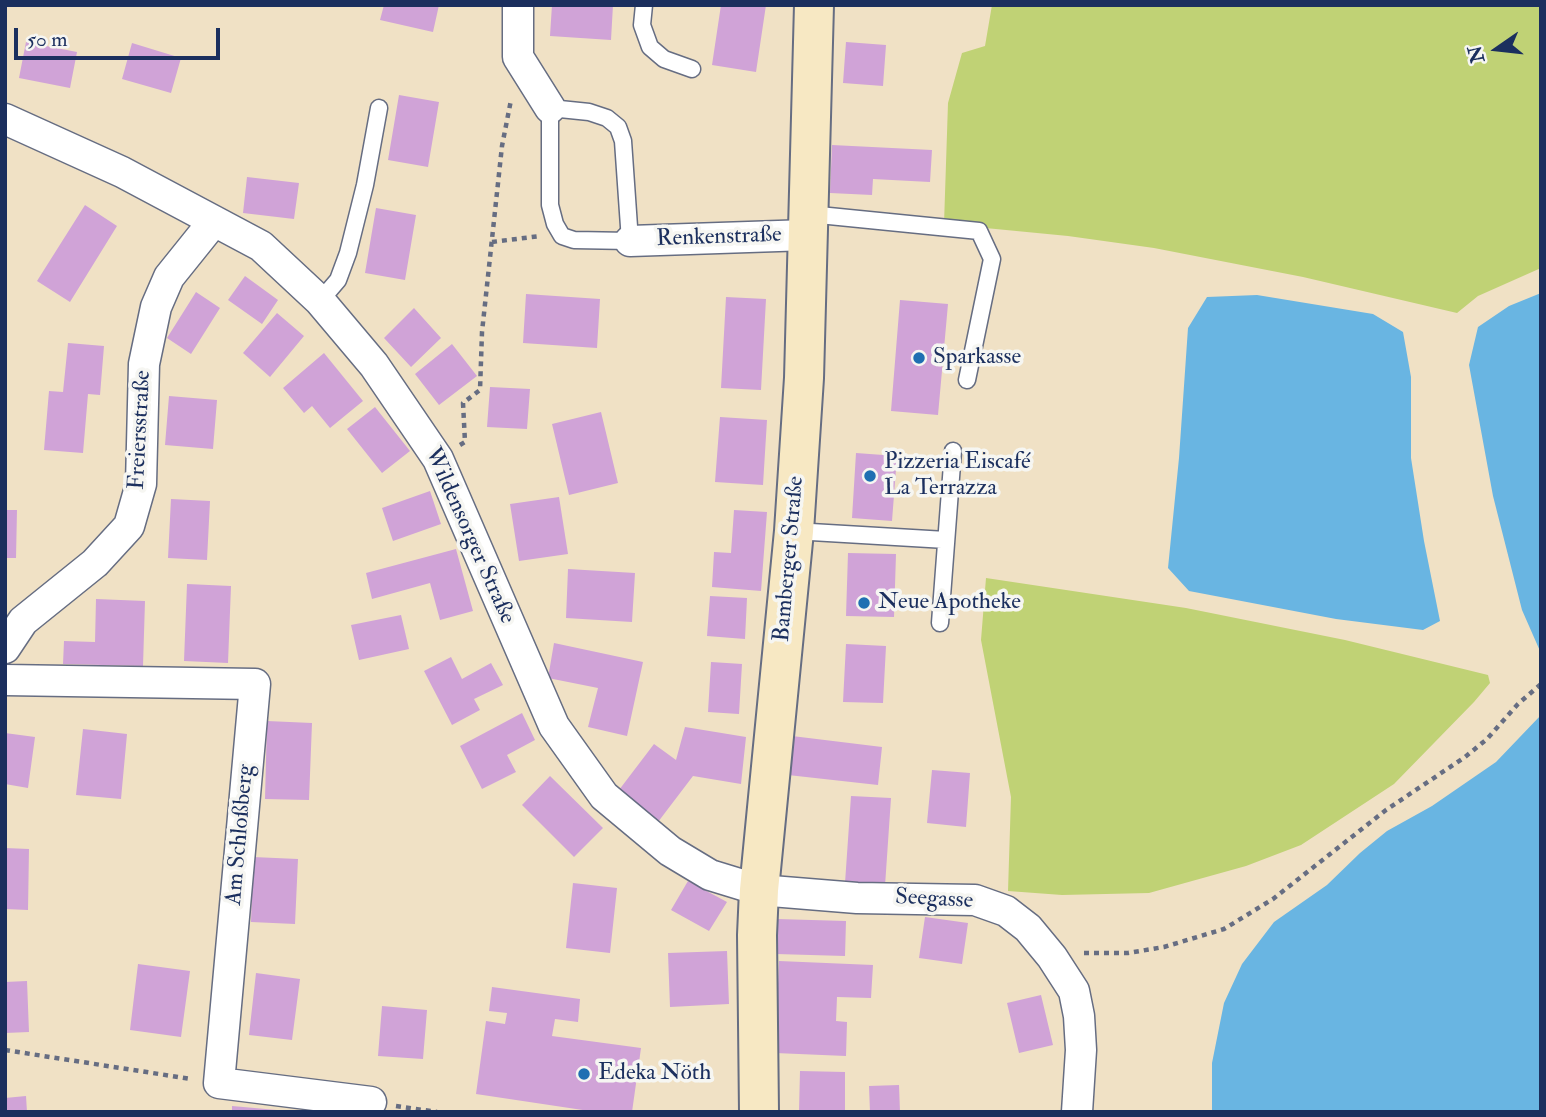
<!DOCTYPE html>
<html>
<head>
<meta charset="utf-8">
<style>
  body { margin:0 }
  #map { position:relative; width:1546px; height:1117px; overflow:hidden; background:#f0e1c5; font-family:"IM FELL Double Pica",serif }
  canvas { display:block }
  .frame { position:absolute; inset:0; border:7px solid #1b2f5e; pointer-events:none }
  .north { position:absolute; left:1462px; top:14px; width:70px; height:70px; -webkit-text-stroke:5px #f6f6f2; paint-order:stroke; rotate:256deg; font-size:19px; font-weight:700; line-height:28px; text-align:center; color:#1b2f5e }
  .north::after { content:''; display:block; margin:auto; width:24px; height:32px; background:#1b2f5e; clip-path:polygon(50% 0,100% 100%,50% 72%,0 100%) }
  .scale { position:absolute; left:14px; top:28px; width:206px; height:32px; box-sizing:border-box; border:4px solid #1b2f5e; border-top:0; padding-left:9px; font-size:21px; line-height:24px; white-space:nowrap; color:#1b2f5e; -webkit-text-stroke:5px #f6f6f2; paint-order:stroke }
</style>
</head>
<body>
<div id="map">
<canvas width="1546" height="1117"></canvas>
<div class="frame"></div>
<div class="north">N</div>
<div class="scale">50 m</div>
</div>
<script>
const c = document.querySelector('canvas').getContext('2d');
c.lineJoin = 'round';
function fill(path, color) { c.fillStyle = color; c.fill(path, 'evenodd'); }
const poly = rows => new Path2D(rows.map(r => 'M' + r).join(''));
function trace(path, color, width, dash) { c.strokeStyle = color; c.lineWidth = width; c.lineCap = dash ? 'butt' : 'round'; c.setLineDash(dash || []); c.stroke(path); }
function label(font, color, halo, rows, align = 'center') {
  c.font = font + ' "IM FELL Double Pica",serif'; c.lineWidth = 7; c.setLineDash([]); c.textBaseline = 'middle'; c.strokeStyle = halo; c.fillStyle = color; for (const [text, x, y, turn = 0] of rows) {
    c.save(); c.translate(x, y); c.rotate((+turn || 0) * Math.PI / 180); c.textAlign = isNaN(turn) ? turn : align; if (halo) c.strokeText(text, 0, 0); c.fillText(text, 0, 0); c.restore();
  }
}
fill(poly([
  [992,5,1541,5,1541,268,1478,296,1457,313,1303,277,1154,248,1068,236,944,224,948,103,962,53,985,46],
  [986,578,1186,608,1345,640,1488,675,1490,683,1474,702,1394,784,1301,845,1246,866,1149,893,1062,895,1008,891,1011,797,981,640]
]), '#c0d275');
fill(poly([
  [1541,293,1541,651,1540,651,1522,610,1493,496,1469,365,1478,327,1509,306],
  [1257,295,1373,314,1403,332,1411,377,1411,458,1424,541,1440,621,1423,630,1336,619,1189,591,1168,568,1179,458,1188,328,1207,297],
  [1541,715,1541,1112,1212,1112,1212,1063,1224,1003,1242,964,1274,922,1327,885,1360,853,1387,831,1432,806,1496,762]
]), '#69b5e2');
fill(poly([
  [384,5,439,5,433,32,380,20],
  [552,5,613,5,611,40,550,36],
  [721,5,766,5,756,72,712,65],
  [26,42,77,52,70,88,19,78],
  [846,42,886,45,883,86,843,83],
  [132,43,181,58,171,93,122,79],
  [399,95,439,102,428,167,388,160],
  [832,145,932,150,930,182,873,179,872,195,830,193],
  [247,177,299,183,294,219,243,213],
  [85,205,117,226,70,302,37,281],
  [376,208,416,215,405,280,365,273],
  [245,276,278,300,262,324,228,300],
  [196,292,220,308,191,354,167,338],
  [526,294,600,299,597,348,523,343],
  [726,297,766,299,761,390,721,388],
  [900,300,948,304,938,415,891,411],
  [414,308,441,338,411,367,384,338],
  [277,313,304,336,270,377,243,353],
  [68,343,104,346,100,395,88,394,83,453,44,450,49,391,63,392],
  [452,344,477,376,439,405,415,374],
  [324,353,363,401,330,428,312,406,304,413,283,388],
  [490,387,530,389,527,429,487,427],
  [169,396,217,400,213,449,165,445],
  [375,407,410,451,382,473,347,429],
  [601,412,618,483,569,495,552,424],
  [720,417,767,420,763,485,715,482],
  [856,453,897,456,892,521,852,518],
  [430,491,441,524,393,541,382,508],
  [559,497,568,554,519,561,510,504],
  [171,499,210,501,207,560,168,558],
  [5,510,17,510,16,558,5,558],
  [734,510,767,512,761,591,712,587,714,552,731,553],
  [456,549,473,611,440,620,430,583,372,599,366,573],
  [848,553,896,554,894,617,846,616],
  [568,569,635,573,632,622,566,618],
  [187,584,231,586,228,663,184,661],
  [710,596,747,598,745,639,707,636],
  [96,599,145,601,143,666,63,664,64,641,95,642],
  [401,615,409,649,359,660,351,625],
  [554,643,643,662,627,736,588,727,598,688,548,678],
  [846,644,886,646,883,703,843,702],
  [451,657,462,679,491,663,503,685,474,699,480,710,452,725,424,671],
  [711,662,742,664,739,714,708,712],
  [522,713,535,740,507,755,516,772,482,789,460,746],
  [267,721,312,723,309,800,265,799],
  [685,727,746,737,741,784,693,776,658,822,619,790,654,744,676,760],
  [83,729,127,734,121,799,76,795],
  [5,733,35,737,28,788,5,784],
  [792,736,882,747,878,785,788,775],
  [932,770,970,773,966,827,927,823],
  [550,776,603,828,574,857,522,805],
  [851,796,891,798,885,886,845,883],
  [5,848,29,849,28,910,5,909],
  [253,857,298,859,295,924,251,922],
  [688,881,727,902,709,931,671,910],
  [573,883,617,888,610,953,566,948],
  [925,917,968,923,962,964,919,958],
  [777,919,846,921,845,956,776,954],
  [727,951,729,1004,670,1007,668,953],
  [779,961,873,965,871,998,837,997,836,1021,847,1022,846,1056,775,1053],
  [138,964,190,971,181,1037,130,1030],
  [256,973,300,979,292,1040,249,1035],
  [27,981,29,1032,5,1033,5,982],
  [492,987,580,999,578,1022,555,1019,552,1036,641,1048,632,1112,596,1112,476,1094,486,1021,505,1024,507,1013,489,1011],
  [1041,995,1053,1045,1019,1053,1007,1003],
  [382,1006,427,1010,423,1059,378,1056],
  [800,1071,845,1072,845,1112,799,1112],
  [899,1085,900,1112,870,1112,869,1086],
  [26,1096,27,1112,5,1112,5,1098],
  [232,1106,277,1110,277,1112,232,1112]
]), '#d0a3d7');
const lane = poly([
  [644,5,642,25,650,47,664,59,692,69],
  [550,108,589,112,607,118,618,127,623,141,630,241,574,240,562,236,555,224,550,205,550,108],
  [809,214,979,231,992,259,967,380],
  [320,301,338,280,348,253,365,185,379,108],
  [794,531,946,540],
  [940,623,953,451]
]);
const street = poly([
  [518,5,518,57,550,108],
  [5,119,122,172,261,246,320,301,374,365,438,459,554,726,604,796,670,851,710,875,759,890,857,898,975,900,1006,911,1028,928,1052,957,1074,991,1079,1016,1081,1050,1077,1112],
  [630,241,808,235],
  [5,648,23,621,95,563,129,526,141,484,144,364,156,307,169,277,214,221],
  [5,680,255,684,219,1083,371,1102]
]);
const secondary = poly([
  [759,1112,757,935,759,890,794,531,804,378,814,5]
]);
trace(lane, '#666d82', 19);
trace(street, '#666d82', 33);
trace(secondary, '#666d82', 42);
trace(poly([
  [492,242,540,236],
  [460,445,465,442,463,403,480,390,482,332,502,146,511,100],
  [1084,953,1128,953,1164,947,1224,929,1273,899,1386,810,1465,757,1487,739,1518,704,1541,684],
  [5,1050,191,1079],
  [396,1106,437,1112]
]), '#666d82', 4.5, [5, 5]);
trace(lane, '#fff', 16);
trace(street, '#fff', 30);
trace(secondary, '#f7e8c3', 38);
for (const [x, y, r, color] of [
  [919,358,7,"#1f6fb2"],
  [870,476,7,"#1f6fb2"],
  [864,603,7,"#1f6fb2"],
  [584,1074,7,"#1f6fb2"]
]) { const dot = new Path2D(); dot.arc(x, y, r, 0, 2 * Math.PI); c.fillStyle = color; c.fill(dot); trace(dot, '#f6f6f2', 2.5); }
label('23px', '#1b2f5e', '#f6f6f2', [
  ["Renkenstraße",719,238,-2],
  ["Freiersstraße",141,430,-87],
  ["Wildensorger Straße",469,536,66],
  ["Bamberger Straße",790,559,-85],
  ["Am Schloßberg",241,835,-85],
  ["Seegasse",934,900,3]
]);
label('23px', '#1b2f5e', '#f6f6f2', [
  ["Sparkasse",933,358],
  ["Pizzeria Eiscafé",884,463],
  ["La Terrazza",884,489],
  ["Neue Apotheke",878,603],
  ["Edeka Nöth",598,1074]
], 'left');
</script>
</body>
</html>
